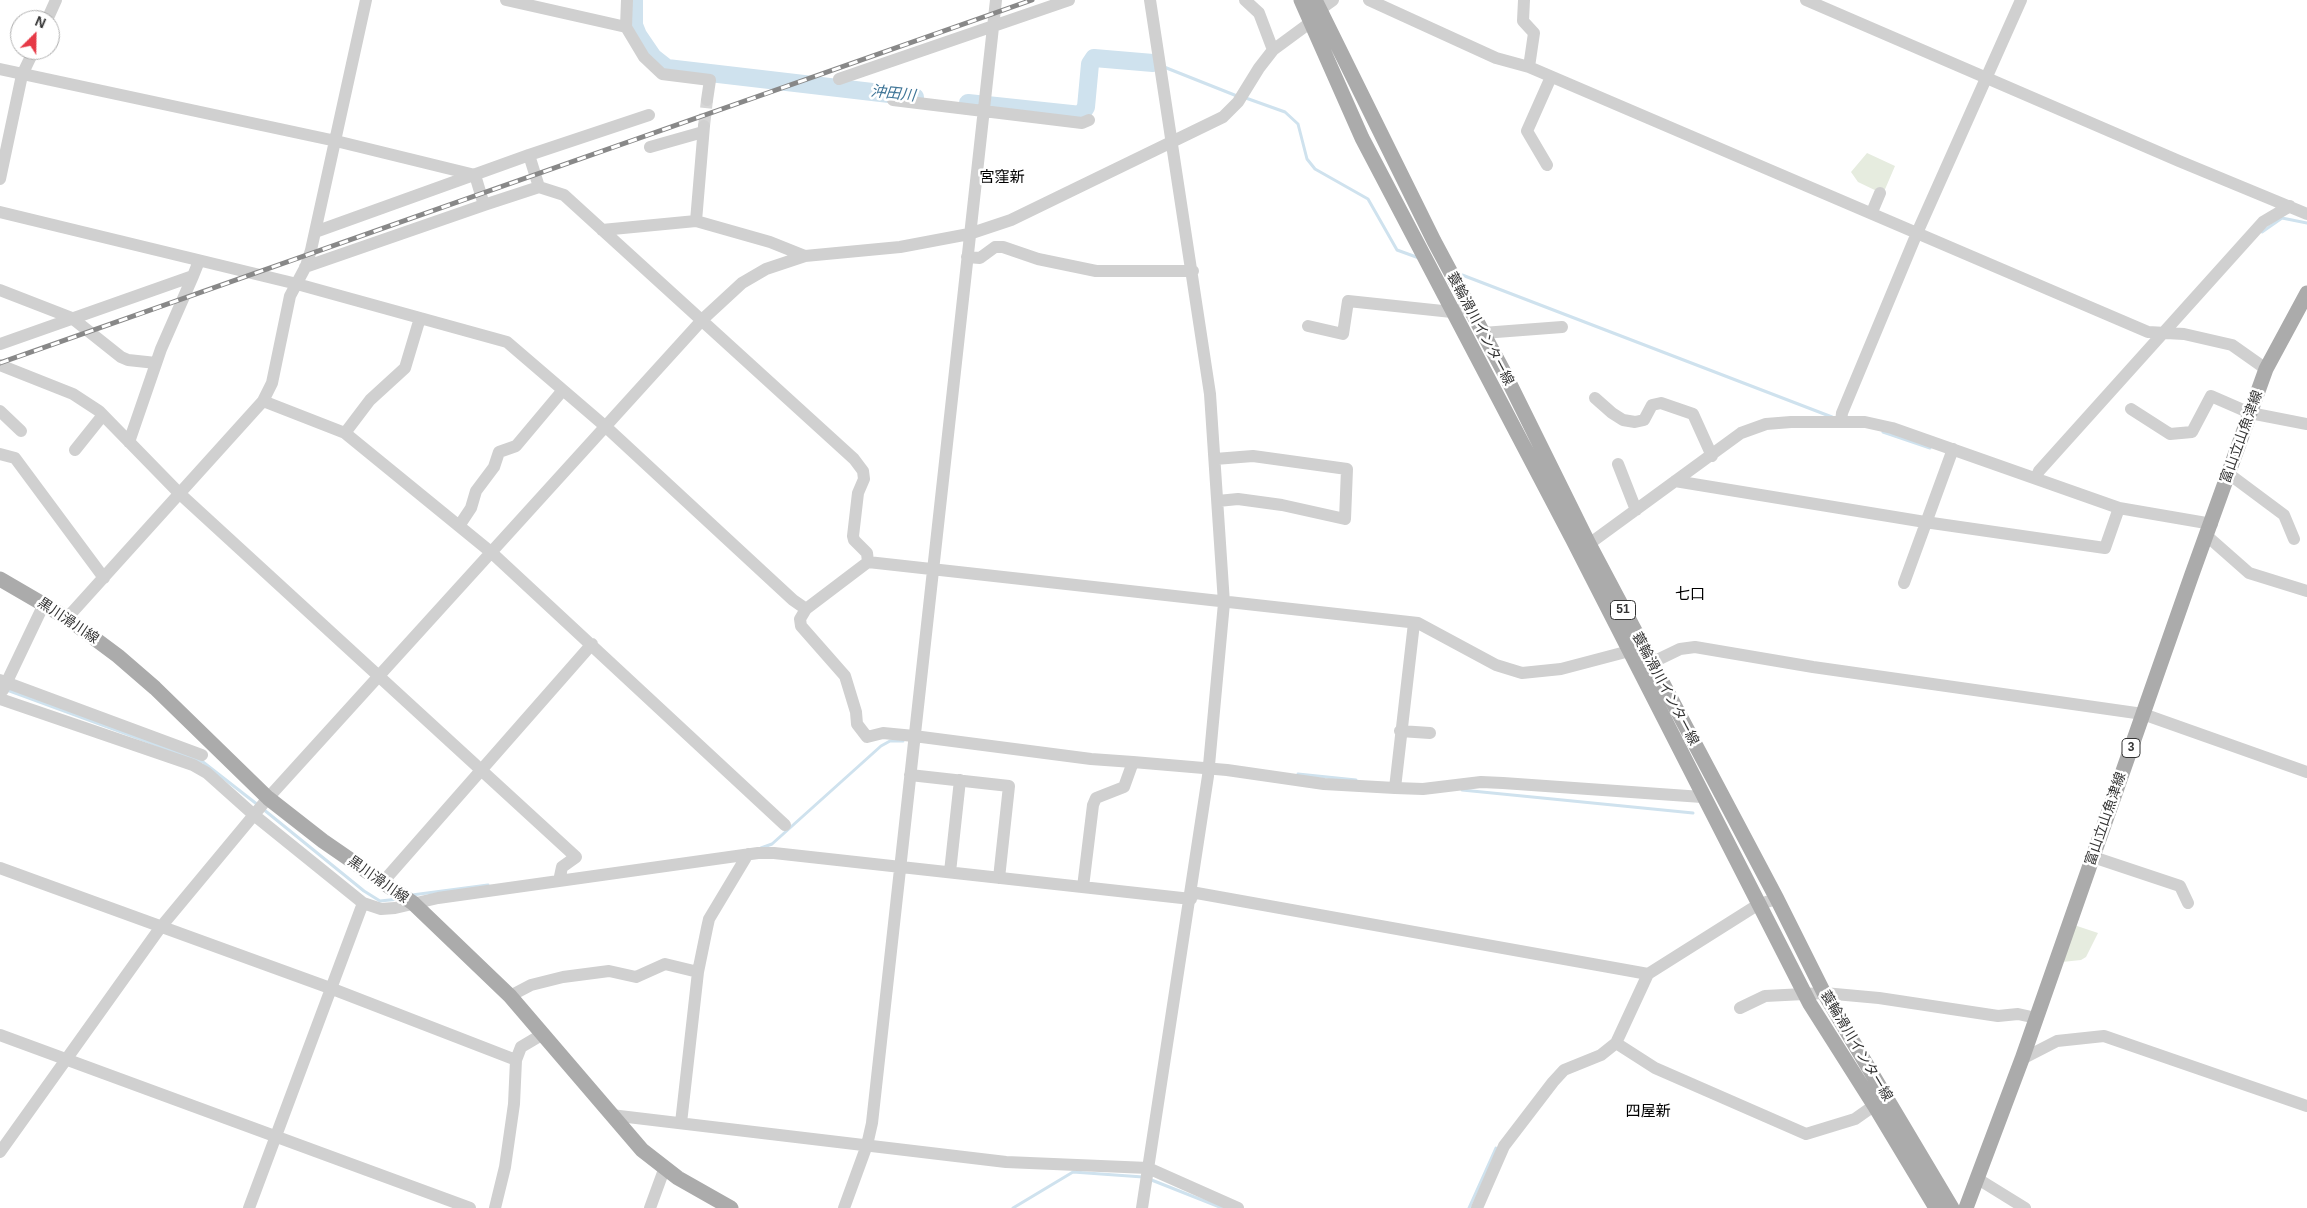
<!DOCTYPE html>
<html>
<head>
<meta charset="utf-8">
<style>
  body { margin:0 }
  #map { position:relative; width:2307px; height:1208px; overflow:hidden; background:#fff; font-family:Arial,sans-serif }
  canvas { display:block }
  .north { position:absolute; left:10px; top:10px; width:50px; height:50px; box-sizing:border-box; background:#fff; border:1px solid #adadad; border-radius:50%; rotate:23deg; font-size:14px; font-weight:700; line-height:20px; text-align:center; color:#333 }
  .north::after { content:''; display:block; margin:auto; width:18px; height:22px; background:#e63946; clip-path:polygon(50% 0,100% 100%,50% 72%,0 100%) }
</style>
</head>
<body>
<div id="map">
<canvas width="2307" height="1208"></canvas>
<div class="north">N</div>
</div>
<script>
const c = document.querySelector('canvas').getContext('2d');
c.lineJoin = 'round';
function fill(path, color) { c.fillStyle = color; c.fill(path, 'evenodd'); }
const poly = rows => new Path2D(rows.map(r => 'M' + r).join(''));
function trace(path, color, width, dash) { c.strokeStyle = color; c.lineWidth = width; c.lineCap = dash ? 'butt' : 'round'; c.setLineDash(dash || []); c.stroke(path); }
function label(font, color, halo, rows, align = 'center') {
  c.font = font + ' Arial,"Noto Sans JP",sans-serif'; c.lineWidth = 5; c.setLineDash([]); c.textBaseline = 'middle'; c.strokeStyle = halo; c.fillStyle = color; for (const [text, x, y, turn = 0] of rows) {
    c.save(); c.translate(x, y); c.rotate((+turn || 0) * Math.PI / 180); c.textAlign = isNaN(turn) ? turn : align; if (halo) c.strokeText(text, 0, 0); c.fillText(text, 0, 0); c.restore();
  }
}
fill(poly([
  [1867,153,1895,166,1883,194,1858,182,1851,172],
  [2074,925,2098,933,2086,957,2081,960,2062,962]
]), '#e6ecdf');
trace(poly([
  [1164,67,1237,96],
  [1243,97,1285,112,1298,124,1307,159,1315,169,1368,199,1397,250,1419,258],
  [2262,232,2282,218,2307,223],
  [1457,273,1832,417],
  [1883,432,1930,448],
  [7,690,203,762,258,805],
  [1298,774,1356,780],
  [1462,790,1693,813],
  [263,809,364,891,380,901,399,899],
  [761,848,772,844,881,746,890,741,903,741],
  [412,895,488,885],
  [1149,1179,1222,1208],
  [1013,1208,1073,1172,1143,1177],
  [1469,1208,1496,1148]
]), '#cfe2ee', 3);
trace(poly([
  [634,0,634,25,638,35,653,57,667,68,915,97],
  [968,103,1081,115,1086,107,1090,64,1094,58,1153,63]
]), '#cfe2ee', 18);
trace(poly([
  [704,126,707,100]
]), '#d6d6d6', 12, [12, 6]);
trace(poly([
  [506,0,626,27,644,57,662,74,710,80,707,100],
  [1245,0,1259,13,1273,50,1311,22,1319,10,1333,0],
  [1369,0,1496,58,1529,67,2148,332,2184,334,2232,345,2266,369],
  [1524,0,1523,21,1534,33,1529,67],
  [1806,0,2179,161,2307,214],
  [47,20,56,0],
  [626,27,627,0],
  [0,69,336,141,475,175],
  [839,79,1069,0],
  [893,100,1082,123,1089,120],
  [650,147,703,132],
  [529,155,539,187],
  [1547,165,1527,131,1551,77],
  [475,175,484,205,539,187,564,195,854,459,863,471,864,479,858,493,853,536,854,540,867,553,868,562],
  [0,179,22,75,34,50],
  [0,212,297,284,507,342,606,427,793,600,806,609,868,562,1418,623,1496,665,1522,673,1561,669,1637,649],
  [1872,212,1880,193],
  [696,221,704,126],
  [602,230,696,221,770,242,805,256],
  [315,232,529,155,649,115],
  [967,257,980,258,995,247,1003,247,1038,259,1096,271,1193,271],
  [305,267,484,205],
  [0,290,72,318,121,357,128,360,156,363],
  [1308,326,1343,334,1348,301,1452,312,1460,310],
  [1483,333,1562,327],
  [0,344,193,276,199,261],
  [0,365,73,394,99,411,179,493,576,857,562,867,559,881],
  [1595,398,1612,413,1623,420,1635,422,1644,420,1652,405,1661,403,1693,414,1712,456],
  [263,401,345,433,492,553,785,825],
  [2131,409,2170,434,2192,432,2211,396,2250,413,2307,424],
  [0,411,21,431],
  [1841,422,1842,413,1917,233,2021,0],
  [345,433,370,400,405,368,420,318],
  [129,442,161,349,193,276],
  [75,450,103,415],
  [0,454,15,458,104,578],
  [1215,459,1253,456,1347,469,1345,519,1282,505,1238,499,1218,501],
  [1618,464,1636,510],
  [2229,474,2284,515,2294,539],
  [2036,478,2039,471,2263,222,2290,206],
  [1675,481,1925,522,2105,548,2119,508],
  [459,526,471,508,476,491,494,467,499,452,516,446,563,390],
  [2207,536,2249,573,2307,591],
  [1589,544,1741,433,1766,424,1791,422,1865,422,1892,428,2119,508,2212,524],
  [1904,583,1953,449],
  [806,609,800,619,801,626,845,676,856,712,857,724,867,737,883,733,914,736,1091,759,1133,762],
  [67,618,263,401,272,383,290,296,306,266,311,250,366,0],
  [1414,623,1395,788,1423,789,1481,782,1503,783,1702,797],
  [1651,663,1680,649,1695,647,1813,667,2143,714,2307,772],
  [0,680,202,755],
  [3,690,44,604],
  [0,699,193,765,207,773,254,815,363,903],
  [1400,731,1430,733],
  [910,775,1009,786,999,878],
  [2093,857,2180,886,2188,903],
  [0,868,330,988,516,1060],
  [950,872,960,780],
  [382,883,592,644],
  [1083,887,1093,805,1096,798,1124,787,1133,762,1227,770,1324,784,1395,788],
  [1191,892,1648,974],
  [510,996,531,985,563,977,609,971,636,977,665,964,698,972],
  [1740,1008,1765,996,1824,993,1879,998,1998,1016,2018,1014,2036,1018],
  [0,1035,470,1208],
  [1616,1043,1655,1068,1806,1134,1855,1119,1882,1100],
  [2022,1059,2057,1041,2104,1036,2307,1106],
  [611,1115,1006,1162,1148,1168,1238,1208],
  [681,1123,698,972,707,928,709,919,748,854],
  [0,1152,160,928,268,798,703,319,742,283,766,269,805,256,900,247,969,234,1011,220,1223,117,1238,102,1259,68,1273,50],
  [1978,1179,2025,1208],
  [249,1208,363,903,381,909,395,908,438,898,758,853,774,853,1191,899],
  [495,1208,505,1167,514,1104,516,1060,521,1047,543,1034],
  [650,1208,665,1167],
  [844,1208,867,1145,872,1123,996,0],
  [1142,1208,1208,776,1224,603,1210,394,1150,0],
  [1477,1208,1504,1146,1553,1082,1564,1070,1601,1055,1616,1043,1648,974,1759,904,1777,899]
]), '#d0d0d0', 12);
trace(poly([
  [1301,0,1362,138,1573,540,1810,1004,1874,1105,1936,1208],
  [1315,0,1434,241,1505,374,1589,544,1777,899,1824,993,1952,1208],
  [0,579,67,618,118,656,155,688,268,798,323,841,413,903,510,996,642,1150,678,1178,731,1208],
  [1966,1208,2022,1059,2191,577,2266,369,2307,293]
]), '#ababab', 15);
const rail = poly([
  [0,363,1032,0]
]);
trace(rail, '#888', 5);
trace(rail, '#fff', 3, [9]);
for (const [x, y, w] of [
  [1623,610,25],
  [2131,748,18]
]) { const box = new Path2D(); box.roundRect(x - w / 2, y - 9.5, w, 19, 4); c.fillStyle = '#fff'; c.fill(box); trace(box, '#333', 1); }
label('bold 12px', '#333', null, [
  ["51",1623,610],
  ["3",2131,748]
]);
label('14px', '#333', '#fff', [
  ["蓑輪滑川インター線",1480,329,62],
  ["富山立山魚津線",2242,437,-70],
  ["黒川滑川線",68,621,34],
  ["蓑輪滑川インター線",1665,689,62],
  ["富山立山魚津線",2106,819,-71],
  ["黒川滑川線",378,880,35],
  ["蓑輪滑川インター線",1856,1046,59]
]);
label('italic 15px', '#3f7597', '#fff', [
  ["沖田川",893,94,6]
]);
label('15px', '#000', '#fff', [
  ["宮窪新",1002,178],
  ["七口",1690,595],
  ["四屋新",1648,1112]
]);
</script>
</body>
</html>
